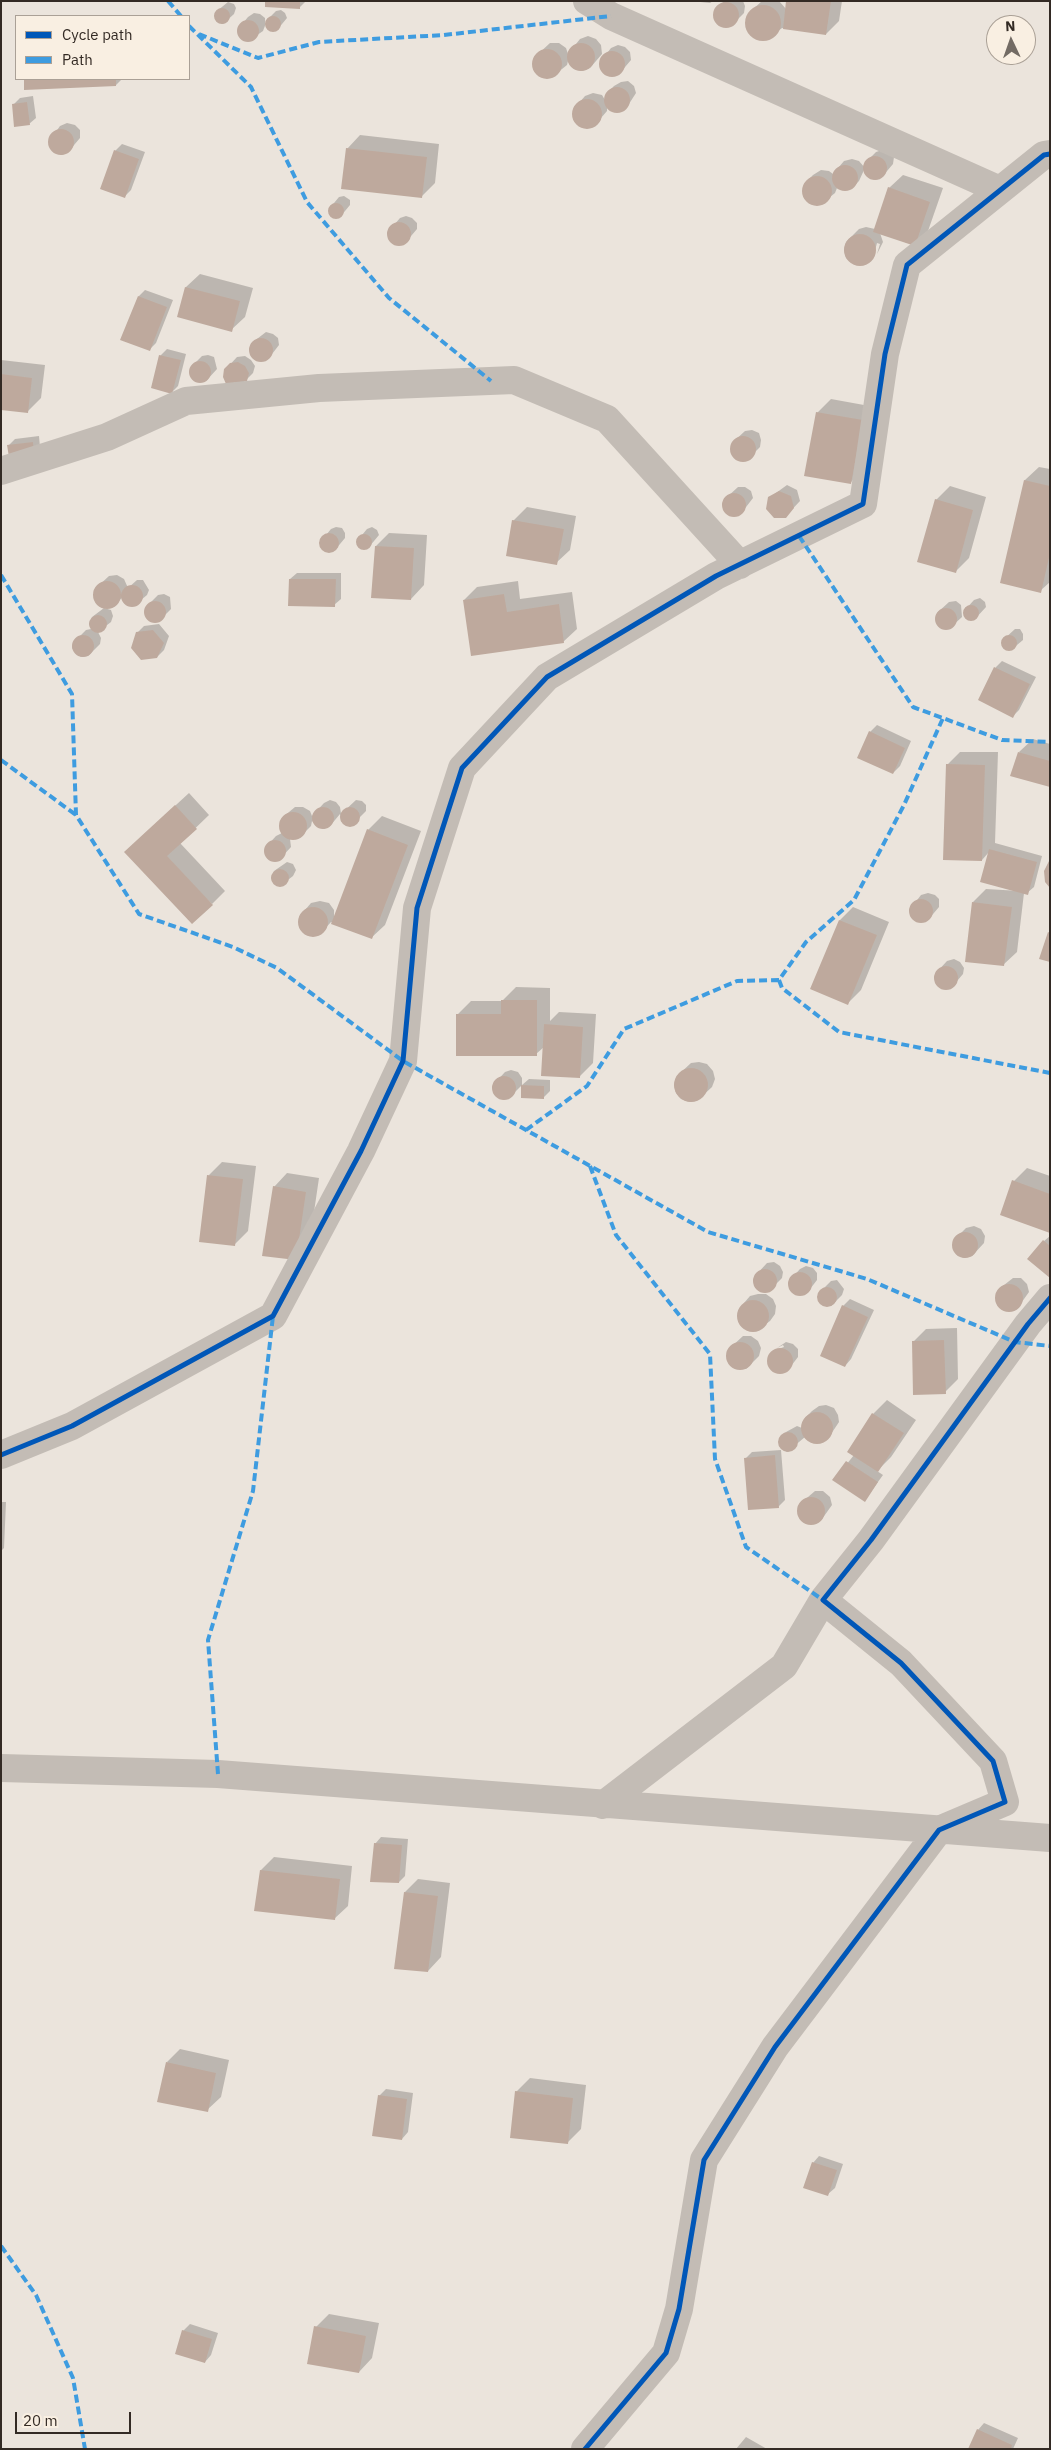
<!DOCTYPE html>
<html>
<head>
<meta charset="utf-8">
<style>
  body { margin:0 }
  #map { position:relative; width:1051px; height:2450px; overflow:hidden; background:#ebe4dc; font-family:"IBM Plex Sans",sans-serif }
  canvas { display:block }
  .frame { position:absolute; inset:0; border:2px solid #332a24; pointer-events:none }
  .legend { position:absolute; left:15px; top:15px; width:175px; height:65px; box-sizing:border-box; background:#f9efe2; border:1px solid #aaa096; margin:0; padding:6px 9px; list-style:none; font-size:15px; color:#332a24 }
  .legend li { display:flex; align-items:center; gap:10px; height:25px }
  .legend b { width:25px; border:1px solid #aaa096 }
  .north { position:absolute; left:986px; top:15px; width:50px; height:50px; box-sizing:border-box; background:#f9efe2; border:1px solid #aaa096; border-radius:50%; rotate:357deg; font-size:14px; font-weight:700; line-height:20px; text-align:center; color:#332a24 }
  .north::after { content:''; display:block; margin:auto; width:18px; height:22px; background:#736b64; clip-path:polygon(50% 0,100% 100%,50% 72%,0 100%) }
  .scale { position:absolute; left:15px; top:2412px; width:116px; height:22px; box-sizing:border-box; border:2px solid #332a24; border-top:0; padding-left:6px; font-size:15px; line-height:18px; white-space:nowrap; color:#332a24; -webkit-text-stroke:4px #f9efe2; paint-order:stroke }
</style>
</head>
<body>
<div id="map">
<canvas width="1051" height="2450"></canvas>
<div class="frame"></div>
<ul class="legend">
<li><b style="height:6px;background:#0057b8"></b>Cycle path</li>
<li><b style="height:6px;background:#3e9ce0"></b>Path</li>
</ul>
<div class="north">N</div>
<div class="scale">20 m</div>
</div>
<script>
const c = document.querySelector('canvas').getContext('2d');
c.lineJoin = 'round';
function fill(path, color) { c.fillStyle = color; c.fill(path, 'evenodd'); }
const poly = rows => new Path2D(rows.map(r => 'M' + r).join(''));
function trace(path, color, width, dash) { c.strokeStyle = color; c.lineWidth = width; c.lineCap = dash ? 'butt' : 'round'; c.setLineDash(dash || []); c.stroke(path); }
fill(poly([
  [267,1,306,1,299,8],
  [691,1,713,1,710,3],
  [724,1,743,1,745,6,744,13,731,26,724,27,717,23,714,17,716,10],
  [762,1,779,1,787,10,788,1,842,1,839,21,826,34,782,28,768,39,760,39,752,35,747,28,747,19,751,11],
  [228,2,234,4,236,8,234,14,223,24,217,22,215,17,217,11],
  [281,10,285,13,287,18,277,30,267,28,266,23,263,31,250,40,244,40,239,35,238,29,248,17,254,13,260,14,265,18,265,24,269,18,276,11],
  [588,36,596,39,601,45,602,54,590,68,582,71,574,69,568,61,567,65,552,77,543,78,536,72,533,64,536,56,550,43,559,43,566,48,568,54,580,39],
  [618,45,625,47,630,52,631,60,620,73,613,76,606,74,601,69,601,61,611,48],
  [25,79,122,79,116,85,25,89],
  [628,81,634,86,636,93,627,107,621,111,613,112,607,107,607,111,595,125,587,128,579,126,574,119,573,110,585,96,593,93,602,95,605,100,607,93,614,86,621,82],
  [33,96,36,118,29,124,13,105,20,98],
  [67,123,75,125,80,130,80,138,69,151,62,155,55,153,50,147,50,140,60,126],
  [360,135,439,144,435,183,422,196,347,149],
  [122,144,145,152,131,190,125,196,115,151],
  [882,150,894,157,893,164,882,177,876,180,869,178,864,170,859,181,852,188,845,190,837,188,835,193,820,205,812,204,805,199,803,191,806,182,813,175,821,170,829,171,833,174,844,161,852,159,859,161,865,168,865,164,869,159,876,152],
  [903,175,943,188,928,231,915,244,880,233,883,242,877,254,880,244,877,243,873,258,868,263,852,263,846,258,844,250,846,242,859,229,866,227,875,229,889,188],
  [344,196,350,200,350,205,340,217,334,218,330,215,329,209,339,197],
  [406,216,412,218,417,223,417,229,406,242,400,244,393,242,389,237,389,231,400,218],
  [200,274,253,288,245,317,231,330,178,316,186,287],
  [145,290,173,300,156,343,150,349,122,339,139,296],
  [266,332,273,334,278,338,279,345,269,358,262,361,256,360,251,355,250,349,253,342],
  [167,349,186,354,178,386,172,392,160,356],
  [208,355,214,357,217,369,206,381,193,380,190,375,190,368,202,356],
  [245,356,251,360,255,366,253,373,240,386,225,370,237,357],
  [1,360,45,365,41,398,28,411,1,409],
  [831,399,875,407,864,469,850,483,817,413],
  [752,430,759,433,761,440,760,447,748,459,740,460,734,457,731,450,732,443,745,431],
  [39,436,40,447,9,445,15,439],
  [1039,467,1050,469,1050,582,1040,591,1001,582,1025,480],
  [787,485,797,490,800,501,785,517,769,498],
  [950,486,986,497,969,558,956,571,936,500],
  [738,487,745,487,751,491,753,498,743,511,737,515,731,515,725,511,723,504,726,498],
  [527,507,576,516,570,550,556,563,513,521],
  [336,527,342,528,345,533,345,538,335,550,325,551,321,546,321,541,331,529],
  [372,527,377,530,379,535,369,547,364,549,358,546,357,541,367,529],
  [389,533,427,535,424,585,411,599,376,546],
  [297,573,341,573,341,599,334,605,290,579],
  [117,575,124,579,128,588,137,580,143,580,149,590,147,595,135,605,129,605,124,602,125,595,112,607,104,608,111,610,113,616,111,622,98,632,101,638,100,644,88,656,81,657,76,653,72,648,74,642,86,630,91,629,89,624,92,617,104,608,97,603,94,596,96,588,109,576],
  [518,581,520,599,572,592,577,629,563,642,464,600,477,587],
  [164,594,170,597,171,609,160,620,154,622,148,619,146,607,158,595],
  [980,598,985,602,986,607,975,619,969,620,965,617,964,611,974,600],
  [956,601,961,605,962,617,950,628,943,629,938,625,937,613,949,602],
  [159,624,169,636,164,650,157,657,137,633,144,626],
  [1015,629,1020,629,1023,634,1023,640,1011,650,1006,649,1002,645,1003,640],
  [1002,661,1036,677,1019,710,1013,716,979,700,996,667],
  [877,725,911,741,900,766,893,773,870,732],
  [1033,739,1050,744,1050,786,1019,752],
  [960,752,998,752,995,843,1042,856,1034,887,1027,893,1024,893,1017,952,1003,965,973,902,986,889,1020,891,989,852,982,860,947,765],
  [189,793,209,815,180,843,225,891,212,904,139,839],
  [330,800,336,802,340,807,341,814,356,800,362,801,366,805,366,811,351,826,345,825,341,821,340,814,330,826,324,829,318,827,312,821,311,826,304,833,297,838,290,839,291,847,280,859,275,861,268,859,265,854,265,848,276,836,282,833,280,827,282,819,289,812,295,807,303,807,310,811,312,816,324,803],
  [382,816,421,831,385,925,371,938,331,922,321,933,313,936,304,933,299,926,299,917,311,903,320,901,329,903,334,910,334,918,368,830],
  [287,862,293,864,296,870,293,876,280,886,274,884,271,878,274,871],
  [928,893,935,895,939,899,939,907,928,920,922,922,915,920,911,915,911,908,921,895],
  [853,907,889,922,861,990,848,1003,812,989,840,920],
  [954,959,960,962,964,968,963,974,952,987,945,989,939,986,935,981,935,974,947,961],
  [516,987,550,988,550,1021,559,1012,596,1014,593,1063,579,1077,544,1047,536,1054,457,1015,471,1001,502,1001],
  [699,1062,707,1064,713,1071,715,1079,712,1087,698,1100,690,1102,681,1099,676,1093,674,1085,677,1076,691,1063],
  [511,1070,518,1072,522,1078,522,1085,510,1097,504,1100,497,1097,493,1092,493,1085,505,1072],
  [529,1079,550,1080,550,1091,543,1098,522,1085],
  [222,1162,256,1166,248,1231,234,1245,209,1175],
  [1027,1168,1050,1176,1050,1231,1014,1181],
  [287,1173,319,1178,309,1246,296,1259,274,1187],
  [974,1226,981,1229,985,1236,984,1243,972,1256,964,1258,957,1255,953,1248,953,1241,966,1228],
  [1050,1236,1050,1276,1044,1241],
  [774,1262,780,1266,783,1272,782,1278,770,1290,763,1291,757,1288,754,1283,755,1276,767,1263],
  [806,1266,813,1268,817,1273,817,1280,807,1293,794,1294,790,1288,789,1281,800,1269],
  [1013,1278,1021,1278,1027,1284,1029,1292,1019,1306,1011,1311,1004,1310,997,1305,996,1297,999,1289],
  [837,1280,844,1289,842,1295,831,1306,820,1303,818,1298,824,1288,831,1281],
  [758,1294,766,1294,773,1299,776,1306,775,1314,770,1321,756,1331,741,1326,738,1318,744,1303,750,1296],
  [850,1299,874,1310,851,1359,845,1366,843,1306],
  [957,1328,958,1379,945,1392,913,1342,926,1329],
  [743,1336,751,1336,758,1341,761,1348,759,1356,746,1369,737,1369,730,1365,727,1357,729,1349],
  [786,1342,793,1344,798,1349,798,1357,788,1370,781,1373,774,1372,769,1366,768,1359,773,1351,784,1347,783,1345,777,1348],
  [887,1400,916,1420,891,1457,877,1471,883,1475,865,1500,834,1480,854,1455,849,1452,873,1414],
  [826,1405,834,1408,838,1415,839,1422,829,1437,822,1441,814,1442,805,1437,787,1452,782,1449,779,1444,780,1438,786,1432,797,1426,802,1428,805,1418,812,1411,819,1406],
  [781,1450,785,1500,778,1507,746,1458,752,1452],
  [815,1491,823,1491,830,1497,832,1505,822,1519,815,1524,806,1523,800,1518,798,1510,801,1503],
  [1,1502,6,1502,4,1548,1,1551],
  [381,1837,408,1839,405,1876,399,1882,375,1844],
  [274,1857,352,1866,348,1906,334,1919,256,1910,261,1870],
  [418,1879,450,1883,441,1957,428,1971,405,1892],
  [180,2049,229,2060,221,2097,207,2110,167,2062],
  [530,2078,586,2085,581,2129,567,2143,516,2092],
  [386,2089,413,2093,408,2132,402,2139,379,2096],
  [819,2156,843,2164,835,2188,828,2194,813,2163],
  [329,2314,379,2323,372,2358,359,2372,316,2327],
  [190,2324,218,2333,211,2355,205,2362,183,2331],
  [984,2423,1018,2438,1013,2449,969,2449,978,2430],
  [746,2437,767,2449,736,2449]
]), '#0003');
fill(poly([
  [265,1,300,1,300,9,265,7],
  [786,1,831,1,826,35,783,29],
  '713 15a13 13 0 1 1 26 0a13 13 0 1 1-26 0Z',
  '745 23a18 18 0 1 1 36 0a18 18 0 1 1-36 0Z',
  '214 16a8 8 0 1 1 16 0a8 8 0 1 1-16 0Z',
  '265 24a8 8 0 1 1 16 0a8 8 0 1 1-16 0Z',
  '237 31a11 11 0 1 1 22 0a11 11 0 1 1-22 0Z',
  '567 57a14 14 0 1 1 28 0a14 14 0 1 1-28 0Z',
  '532 64a15 15 0 1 1 30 0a15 15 0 1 1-30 0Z',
  '599 64a13 13 0 1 1 26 0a13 13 0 1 1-26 0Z',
  [24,79,116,79,116,86,24,90],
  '604 100a13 13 0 1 1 26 0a13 13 0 1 1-26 0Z',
  '572 114a15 15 0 1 1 30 0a15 15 0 1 1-30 0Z',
  [27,102,30,125,14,127,12,104],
  '48 142a13 13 0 1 1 26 0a13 13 0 1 1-26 0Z',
  [346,148,427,157,422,198,341,189],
  [114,150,139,159,125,198,100,189],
  '863 168a12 12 0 1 1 24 0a12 12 0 1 1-24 0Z',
  '832 178a13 13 0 1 1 26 0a13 13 0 1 1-26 0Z',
  '802 191a15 15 0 1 1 30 0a15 15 0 1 1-30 0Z',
  [888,187,930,202,915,246,873,232],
  '328 211a8 8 0 1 1 16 0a8 8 0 1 1-16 0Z',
  '387 234a12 12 0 1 1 24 0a12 12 0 1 1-24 0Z',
  '844 250a16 16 0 1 1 32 0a16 16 0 1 1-32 0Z',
  [185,287,240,301,232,332,177,317],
  [138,296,167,307,150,351,120,340],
  '249 350a12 12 0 1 1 24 0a12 12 0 1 1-24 0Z',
  [159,355,181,360,172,394,151,388],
  '189 372a11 11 0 1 1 22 0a11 11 0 1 1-22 0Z',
  [238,362,245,366,249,373,247,381,226,384,223,377,224,369,230,363],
  [1,374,32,378,28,413,1,410],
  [816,412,863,420,851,484,804,476],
  '730 449a13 13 0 1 1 26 0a13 13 0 1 1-26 0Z',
  [33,442,34,455,9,457,7,445],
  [1024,480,1050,486,1050,553,1041,593,1000,583],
  [779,491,791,496,794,508,786,518,774,518,766,509,768,497],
  '722 505a12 12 0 1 1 24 0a12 12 0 1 1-24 0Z',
  [935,499,973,510,956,573,917,562],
  [512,520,564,529,557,565,506,556],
  '319 543a10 10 0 1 1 20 0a10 10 0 1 1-20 0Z',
  '356 542a8 8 0 1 1 16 0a8 8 0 1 1-16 0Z',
  [375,546,414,548,411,600,371,598],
  [289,579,336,579,335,607,288,606],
  '93 595a14 14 0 1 1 28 0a14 14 0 1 1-28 0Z',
  '121 596a11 11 0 1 1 22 0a11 11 0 1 1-22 0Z',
  [504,594,507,612,559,604,564,643,471,656,463,600],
  '144 612a11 11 0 1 1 22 0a11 11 0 1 1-22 0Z',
  '963 613a8 8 0 1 1 16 0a8 8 0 1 1-16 0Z',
  '935 619a11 11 0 1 1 22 0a11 11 0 1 1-22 0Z',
  '89 624a9 9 0 1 1 18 0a9 9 0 1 1-18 0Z',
  [153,630,164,643,157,658,141,660,131,648,136,632],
  '72 646a11 11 0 1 1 22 0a11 11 0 1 1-22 0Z',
  '1001 643a8 8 0 1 1 16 0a8 8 0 1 1-16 0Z',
  [994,667,1030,684,1013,718,978,700],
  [869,731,905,748,893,774,857,758],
  [1018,752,1050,761,1050,787,1010,776],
  [946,764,985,765,982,861,943,860],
  [175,805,197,829,167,856,213,905,192,924,124,852],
  '340 817a10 10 0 1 1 20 0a10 10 0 1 1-20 0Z',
  '312 818a11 11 0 1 1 22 0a11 11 0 1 1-22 0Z',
  '279 826a14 14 0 1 1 28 0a14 14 0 1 1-28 0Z',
  [367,829,408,845,372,939,331,924],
  '264 851a11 11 0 1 1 22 0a11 11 0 1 1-22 0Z',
  [989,849,1037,862,1028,895,980,882],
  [1050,859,1050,888,1045,882,1044,871],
  '271 878a9 9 0 1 1 18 0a9 9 0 1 1-18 0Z',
  '909 911a12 12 0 1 1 24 0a12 12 0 1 1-24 0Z',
  [972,902,1012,907,1004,966,965,962],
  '298 922a15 15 0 1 1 30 0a15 15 0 1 1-30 0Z',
  [839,920,877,935,848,1005,810,989],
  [1048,932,1050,933,1050,962,1039,959],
  '934 978a12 12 0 1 1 24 0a12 12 0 1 1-24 0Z',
  [501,1000,537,1000,537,1056,456,1056,456,1014,501,1014],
  [544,1024,583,1027,580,1078,541,1076],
  '674 1085a17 17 0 1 1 34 0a17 17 0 1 1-34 0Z',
  '492 1088a12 12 0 1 1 24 0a12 12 0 1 1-24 0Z',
  [521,1085,544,1086,544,1099,521,1098],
  [207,1175,243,1179,235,1246,199,1242],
  [1012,1180,1050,1194,1050,1233,1000,1215],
  [273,1186,306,1192,296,1260,262,1256],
  '952 1245a13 13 0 1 1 26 0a13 13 0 1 1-26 0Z',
  [1043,1240,1050,1246,1050,1278,1027,1259],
  '753 1281a12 12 0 1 1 24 0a12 12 0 1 1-24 0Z',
  '788 1284a12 12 0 1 1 24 0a12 12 0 1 1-24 0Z',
  '995 1298a14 14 0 1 1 28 0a14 14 0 1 1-28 0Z',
  '817 1297a10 10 0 1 1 20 0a10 10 0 1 1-20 0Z',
  '737 1316a16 16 0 1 1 32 0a16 16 0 1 1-32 0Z',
  [842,1305,868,1317,845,1367,820,1356],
  [944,1340,946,1394,913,1395,912,1341],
  '726 1356a14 14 0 1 1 28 0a14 14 0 1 1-28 0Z',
  '767 1361a13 13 0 1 1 26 0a13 13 0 1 1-26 0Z',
  '801 1428a16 16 0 1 1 32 0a16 16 0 1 1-32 0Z',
  [872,1413,904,1433,878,1472,847,1452],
  '778 1442a10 10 0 1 1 20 0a10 10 0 1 1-20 0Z',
  [775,1455,779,1508,748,1510,744,1458],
  [846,1461,878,1482,865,1502,832,1480],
  '797 1511a14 14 0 1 1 28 0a14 14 0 1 1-28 0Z',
  [374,1843,402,1845,399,1883,370,1882],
  [260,1870,340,1879,335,1920,254,1911],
  [404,1892,438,1896,428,1972,394,1969],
  [166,2062,216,2073,208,2112,157,2102],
  [515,2091,573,2098,568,2144,510,2138],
  [378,2095,407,2099,402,2140,372,2136],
  [812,2162,837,2170,828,2196,803,2188],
  [314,2326,366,2336,359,2373,307,2364],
  [182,2330,212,2339,205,2363,175,2354],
  [977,2429,1012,2445,1011,2449,968,2449]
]), '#bea99d');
trace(poly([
  [587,1,611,16,1000,190],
  [1,471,107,437,186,401,319,388,514,380,607,419,740,565],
  [1,1455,72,1426,273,1316,361,1151,403,1061,417,908,462,768,547,677,716,576,863,504,885,354,907,265,1044,155,1050,154],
  [1,1768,218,1774,1050,1838],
  [603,1805,784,1666,823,1600],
  [585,2449,666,2353,679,2309,704,2160,775,2047,939,1830,1005,1802,993,1761,901,1663,823,1600,871,1540,1028,1324,1050,1298]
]), '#c3bcb5', 28);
trace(poly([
  [168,1,181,16],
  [189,26,251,87,307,202,389,298,491,381],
  [199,34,258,58,319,42,444,35,611,16],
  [799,536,913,707,1002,740,1050,742],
  [1,575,72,694,76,815,139,914,233,947,277,968,403,1061,708,1232,867,1279,1015,1342,1050,1346],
  [1,760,76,815],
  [779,980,782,988,839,1032,1050,1073],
  [526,1130,587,1086,624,1029,737,981,779,980,806,942,854,900,904,805,943,718],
  [590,1166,616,1235,710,1354,715,1459,746,1547,823,1600],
  [218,1774,208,1640,253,1491,273,1316],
  [1,2246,36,2295,73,2378,85,2449]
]), '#3e9ce0', 4, [8, 4]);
trace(poly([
  [1,1455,72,1426,273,1316,361,1151,403,1061,417,908,462,768,547,677,716,576,863,504,885,354,907,265,1044,155,1050,154],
  [585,2449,666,2353,679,2309,704,2160,775,2047,939,1830,1005,1802,993,1761,901,1663,823,1600,871,1540,1028,1324,1050,1298]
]), '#0057b8', 5);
</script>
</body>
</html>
